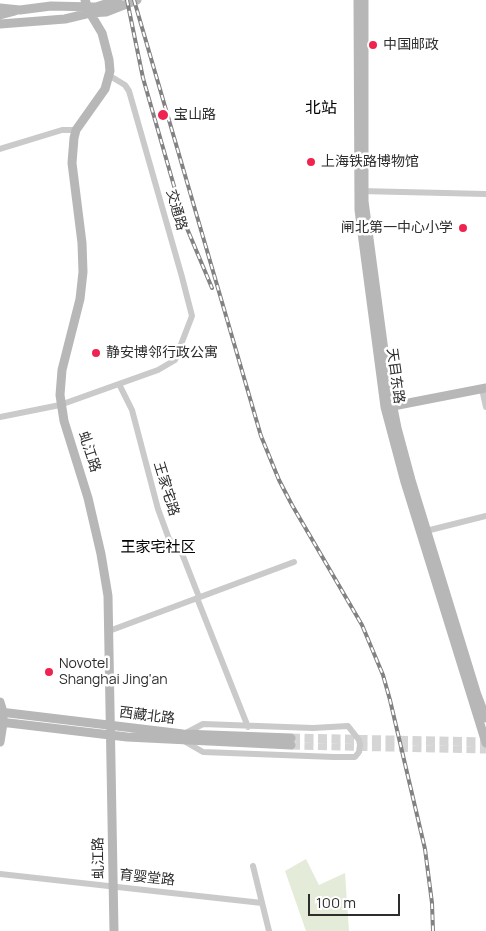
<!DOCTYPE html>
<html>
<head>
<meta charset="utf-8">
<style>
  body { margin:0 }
  #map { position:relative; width:486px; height:931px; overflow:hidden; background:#fff; font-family:Manrope,sans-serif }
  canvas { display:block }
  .scale { position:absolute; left:308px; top:894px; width:92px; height:22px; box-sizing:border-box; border:2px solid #2d2d2d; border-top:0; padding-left:6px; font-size:15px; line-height:18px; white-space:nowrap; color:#2d2d2d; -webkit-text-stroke:4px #fff; paint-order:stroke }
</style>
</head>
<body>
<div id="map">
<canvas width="486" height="931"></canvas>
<div class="scale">100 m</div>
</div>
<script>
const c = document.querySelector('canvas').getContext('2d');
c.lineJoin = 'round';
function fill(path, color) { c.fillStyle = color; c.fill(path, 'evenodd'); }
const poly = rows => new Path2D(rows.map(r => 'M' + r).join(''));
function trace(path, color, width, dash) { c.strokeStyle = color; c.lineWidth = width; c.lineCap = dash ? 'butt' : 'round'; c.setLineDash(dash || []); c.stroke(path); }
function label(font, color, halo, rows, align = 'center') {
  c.font = font + ' Manrope,"Noto Sans SC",sans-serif'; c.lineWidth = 5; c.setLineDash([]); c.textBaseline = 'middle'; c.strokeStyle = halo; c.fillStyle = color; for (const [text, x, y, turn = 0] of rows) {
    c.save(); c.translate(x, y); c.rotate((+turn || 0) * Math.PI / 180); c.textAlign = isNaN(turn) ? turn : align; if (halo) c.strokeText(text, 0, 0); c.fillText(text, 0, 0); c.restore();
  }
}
fill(poly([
  [306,859,319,885,345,873,349,931,306,931,285,871]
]), '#e5ebd9');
trace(poly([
  [291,738,486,742],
  [291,745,486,749]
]), '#d5d5d5', 9, [9, 4.5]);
trace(poly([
  [0,149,62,130,76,130],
  [360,191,486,194],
  [119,384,132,410,158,509,169,539,181,551,199,597],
  [482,389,486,407],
  [0,417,60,405,158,370,175,360,192,316,182,277,129,91,125,85,110,76],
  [426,531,486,516],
  [197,598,248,727],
  [109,631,294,562],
  [184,741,203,752,334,757,355,757,359,752,360,745,359,740,348,726,313,728,203,724,186,733],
  [253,866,269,931],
  [0,874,262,903]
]), '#cacaca', 6);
trace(poly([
  [85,0,90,13,102,33,109,60,110,71,105,89,76,130,74,138,72,163,82,243,83,272,80,299,62,370,60,395,64,421,88,498,101,554,108,596,114,931],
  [358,0,359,210,385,407,405,482,486,743],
  [364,0,364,201,389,388,397,428,411,480,477,695,486,718],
  [0,8,20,10,51,6,96,7,118,0],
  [0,15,15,11],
  [0,24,65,19,90,13,106,12,137,0],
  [388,407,486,388],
  [0,702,3,712,3,723,0,742],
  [0,712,183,734,291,738],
  [0,722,127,737,291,745]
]), '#b7b7b7', 9);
const rail = poly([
  [127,0,143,78,178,200,186,226,212,288],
  [134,0,261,436,279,480,292,505,362,625,383,675,390,700,425,849,432,903,433,931]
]);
trace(rail, '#828282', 4);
trace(rail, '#fff', 2, [5.5]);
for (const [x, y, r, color] of [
  [373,45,5,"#ee244e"],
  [163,115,6,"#ee244e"],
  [311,162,5,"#ee244e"],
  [463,228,5,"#ee244e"],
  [96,353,5,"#ee244e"],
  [49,672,5,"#ee244e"]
]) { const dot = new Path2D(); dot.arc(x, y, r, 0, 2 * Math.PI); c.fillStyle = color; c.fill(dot); trace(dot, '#fff', 2); }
label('14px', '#2d2d2d', '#fff', [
  ["中国邮政",383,45],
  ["宝山路",174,115],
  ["上海铁路博物馆",321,162],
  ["闸北第一中心小学",453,228,"right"],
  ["静安博邻行政公寓",106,353],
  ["Novotel",59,664],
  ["Shanghai Jing'an",59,680]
], 'left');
label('14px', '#2d2d2d', '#fff', [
  ["交通路",176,210,74],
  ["天目东路",395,376,82],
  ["虬江路",89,452,72],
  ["王家宅路",166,489,73],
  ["西藏北路",147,716,7],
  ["虬江路",99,858,-91],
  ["育婴堂路",147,878,6]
]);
label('15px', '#000', '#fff', [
  ["王家宅社区",158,548]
]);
label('16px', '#000', '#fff', [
  ["北站",321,109]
]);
</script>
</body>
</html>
